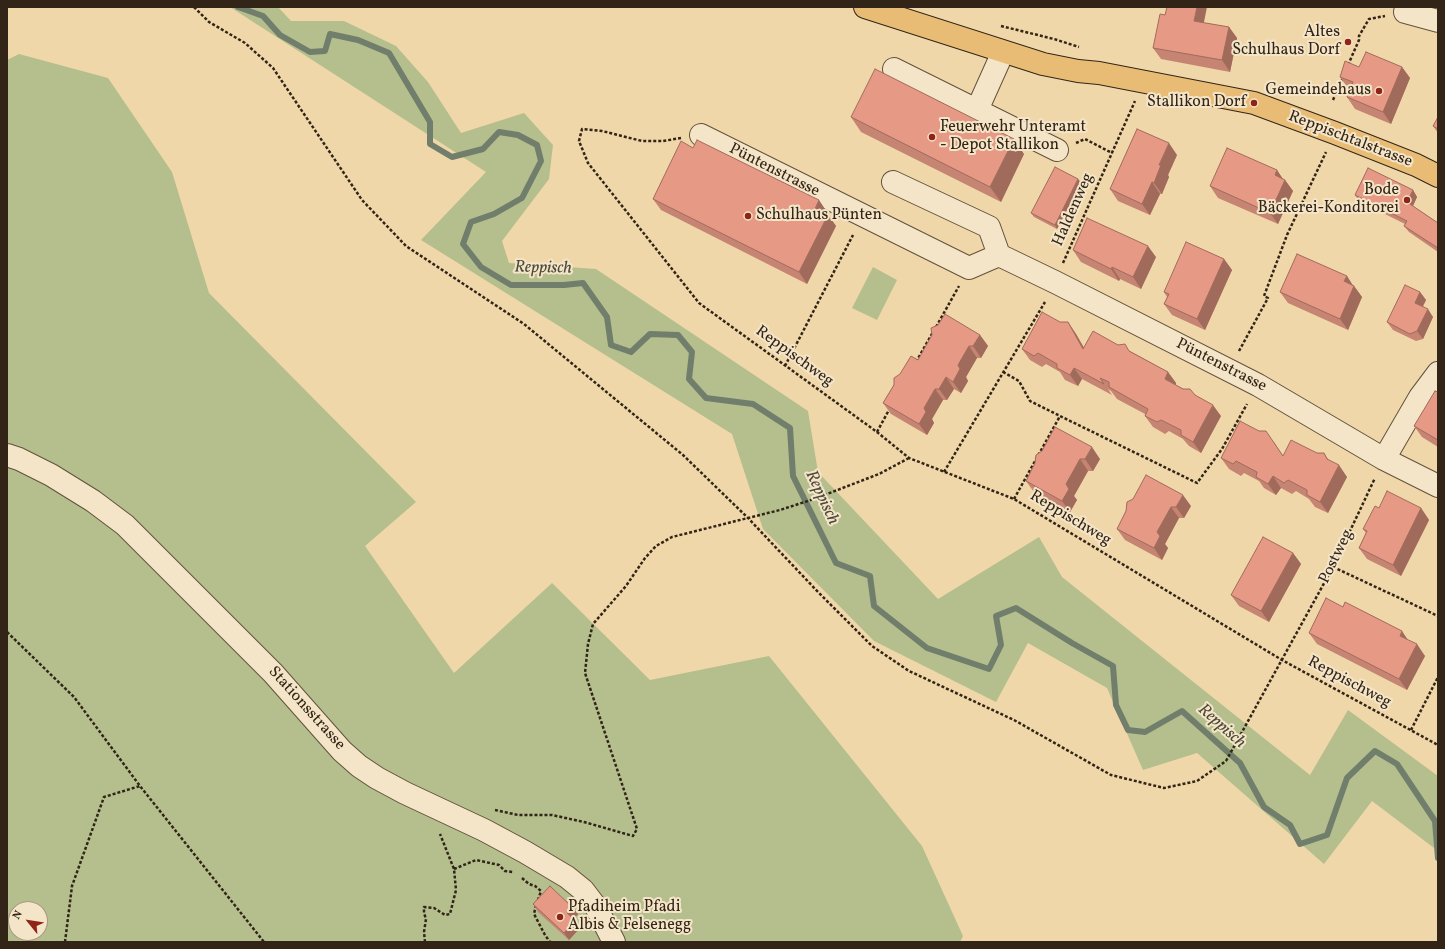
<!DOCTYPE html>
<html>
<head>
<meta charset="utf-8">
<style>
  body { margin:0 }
  #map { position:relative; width:1445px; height:949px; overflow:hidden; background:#f0d7aa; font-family:Vollkorn,serif }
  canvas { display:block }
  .frame { position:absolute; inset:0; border:8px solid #322517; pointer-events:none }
  .north { position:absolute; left:8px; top:901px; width:40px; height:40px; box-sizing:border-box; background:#f5e5c8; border:1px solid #a79881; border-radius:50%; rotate:300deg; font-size:11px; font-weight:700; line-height:16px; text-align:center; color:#322517 }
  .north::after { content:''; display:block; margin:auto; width:14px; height:18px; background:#8f2418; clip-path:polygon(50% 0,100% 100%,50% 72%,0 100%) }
</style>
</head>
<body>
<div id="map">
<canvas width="1445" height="949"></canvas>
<div class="frame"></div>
<div class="north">N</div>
</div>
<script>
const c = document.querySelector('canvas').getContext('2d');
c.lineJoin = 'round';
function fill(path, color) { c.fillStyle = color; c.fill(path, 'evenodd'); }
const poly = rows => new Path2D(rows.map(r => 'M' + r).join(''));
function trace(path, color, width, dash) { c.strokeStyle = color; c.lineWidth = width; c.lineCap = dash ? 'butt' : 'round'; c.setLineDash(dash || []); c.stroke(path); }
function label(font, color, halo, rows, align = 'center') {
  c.font = font + ' Vollkorn,serif'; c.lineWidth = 4; c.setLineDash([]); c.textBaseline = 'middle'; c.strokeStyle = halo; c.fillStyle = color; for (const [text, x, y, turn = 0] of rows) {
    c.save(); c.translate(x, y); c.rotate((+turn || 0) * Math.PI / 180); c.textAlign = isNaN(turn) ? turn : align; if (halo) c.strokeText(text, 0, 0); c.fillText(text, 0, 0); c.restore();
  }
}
fill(poly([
  [230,7,278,7,291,21,344,21,396,46,428,82,461,133,524,113,553,145,549,179,502,241,509,263,596,269,808,411,818,472,938,599,1039,537,1062,577,1310,775,1348,710,1438,776,1438,851,1372,801,1324,864,1197,753,1143,770,1107,688,1028,643,996,702,874,641,763,529,732,434,421,240,486,172],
  [19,54,108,78,172,172,209,293,416,502,365,546,454,673,552,583,650,680,769,656,922,846,963,936,960,942,7,942,7,60],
  [16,909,40,909,40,933,16,933],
  [873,267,897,280,877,320,852,308]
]), '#b4bf8d');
trace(poly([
  [238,7,263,16,280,35,310,52,325,51,330,34,358,40,389,53,430,122,430,144,452,157,483,149,499,132,518,135,537,145,541,161,522,198,494,214,471,222,463,244,481,267,511,285,564,285,583,283,607,317,611,345,631,352,650,334,678,335,692,352,689,379,706,398,753,404,790,428,793,476,836,563,870,576,874,606,927,648,989,669,1001,645,996,616,1016,608,1072,643,1113,666,1116,705,1128,730,1145,732,1182,711,1240,763,1264,807,1290,825,1300,844,1327,835,1347,778,1375,751,1397,764,1435,821,1438,858]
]), '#717e6c', 6);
const minor = poly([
  [1405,12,1438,21],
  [894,69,1057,150],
  [977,110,1003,52],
  [701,135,969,268,999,255],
  [893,182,989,227,999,255,1055,282,1258,385,1384,459,1438,486],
  [7,455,19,459,51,475,93,501,125,525,273,673,342,751,359,766,377,778,405,793,484,830,525,852,567,877,583,890,596,907,614,942],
  [1384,459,1420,397,1438,373]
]);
const major = poly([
  [865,7,1043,64,1078,71,1099,73,1254,103,1335,133,1416,165,1438,176]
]);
trace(minor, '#62523c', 24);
trace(major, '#322517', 24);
trace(poly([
  [194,7,209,22,245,43,273,68,362,200,406,246,524,324,683,455,748,518,818,592,872,646,909,671,1014,720,1111,775,1164,788,1197,781,1226,761,1333,567,1375,478],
  [1001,26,1054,39,1079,47],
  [1348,65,1359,40,1359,36,1369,19,1385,16],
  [1333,100,1343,77],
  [681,138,663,141,642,141,602,131,582,129,579,141,588,163,699,303,877,432,909,458,1014,499,1282,660,1438,745],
  [1076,143,1085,139,1112,153],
  [1063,263,1135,101],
  [936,327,959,286],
  [1239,351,1268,298,1264,296,1287,235,1326,152],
  [916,362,933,332],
  [785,366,853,235],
  [1003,372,1019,381,1030,401,1060,416],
  [877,432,890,408],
  [944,472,1045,302],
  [1014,499,1060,416,1197,483,1222,449,1247,404],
  [1333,567,1438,616],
  [7,632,74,697,140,786,264,942],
  [1411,730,1438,677],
  [495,810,518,815,552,815,584,822,633,836,637,829,585,673,588,644,593,624,626,586,645,558,656,546,672,537,780,510,814,499,879,474,909,458],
  [454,869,476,860,499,865,505,871,513,872],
  [522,878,529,884,535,886,541,891,538,900],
  [536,905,534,914,545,935,550,942],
  [65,942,72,886,104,797,140,786],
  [425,942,424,932,426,919,424,913,424,907,434,908,445,915,450,914,456,890,454,869,440,834]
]), '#322517', 2.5, [3, 2]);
trace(minor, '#f5e5c8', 22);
trace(major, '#e8bc75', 22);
fill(poly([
  [1204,23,1229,27,1237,38,1230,72,1161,59,1153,48],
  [1402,67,1410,78,1391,124,1355,109,1347,97,1350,89,1348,88,1340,77],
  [851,117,1024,154,1001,202,861,132],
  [1438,117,1438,133,1433,126],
  [693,148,827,212,826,214,828,215,836,226,807,284,661,210,653,199],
  [1177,155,1168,175,1169,177,1162,194,1160,194,1150,215,1118,201,1110,189],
  [1277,170,1283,179,1285,180,1293,191,1278,224,1218,198,1210,186],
  [1078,179,1081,183,1057,229,1034,217,1031,213],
  [1413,190,1417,197,1413,206,1438,223,1438,252,1409,232,1404,226,1405,224,1359,201,1355,195],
  [1073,250,1156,257,1141,289,1120,279,1119,281,1081,262],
  [1224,259,1232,270,1205,330,1172,315,1164,304,1167,297,1164,292],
  [1347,276,1352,285,1354,286,1362,297,1348,330,1288,303,1280,292],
  [1420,292,1426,300,1423,306,1433,317,1423,339,1416,341,1393,330,1387,322],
  [1060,322,1068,322,1076,334,1084,348,1130,351,1168,372,1176,383,1176,385,1195,395,1221,416,1201,453,1189,446,1183,439,1169,431,1165,434,1153,427,1145,416,1145,414,1117,399,1111,391,1108,389,1112,395,1082,379,1078,386,1065,380,1060,372,1046,364,1042,367,1030,360,1022,349],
  [932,335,980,335,988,346,981,358,977,358,966,377,968,381,961,393,954,389,947,400,943,400,932,419,934,423,927,435,891,414,883,403,900,374,918,360],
  [1438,392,1438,447,1422,437,1414,426],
  [1274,442,1283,456,1324,453,1328,459,1347,477,1328,513,1315,507,1309,499,1296,491,1292,494,1281,488,1276,495,1264,488,1259,481,1244,473,1241,476,1229,469,1221,458],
  [1036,455,1100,459,1093,471,1088,471,1074,496,1077,500,1070,512,1034,492,1026,481,1035,463],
  [1127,502,1191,506,1184,518,1179,518,1165,544,1168,548,1162,560,1125,540,1117,529,1126,511],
  [1379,508,1421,508,1429,520,1401,576,1367,559,1359,548,1366,533,1363,529],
  [1293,553,1301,564,1269,622,1239,606,1231,595],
  [1309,633,1408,640,1425,656,1407,690,1317,644],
  [533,904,572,907,578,914,574,919,580,928,569,940,538,912]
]), '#c68472');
fill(poly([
  [1197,7,1207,7,1202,32,1194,21],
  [1229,27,1237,38,1230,72,1222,60],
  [1402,67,1410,78,1391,124,1383,112],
  [1014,139,1024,154,1001,202,990,187],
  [1169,143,1177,155,1168,175,1169,177,1162,194,1154,183,1159,165],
  [1277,170,1284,181,1285,180,1293,191,1278,224,1270,213,1275,175],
  [1078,179,1081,183,1057,229,1055,225],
  [1152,182,1160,194,1150,215,1142,204],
  [1413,190,1417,197,1412,208,1407,202],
  [819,200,827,212,823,221,815,209],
  [828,215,836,226,807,284,799,272],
  [1148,246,1156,257,1141,289,1133,277],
  [1224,259,1232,270,1205,330,1197,319],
  [1112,267,1120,279,1119,281,1111,269],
  [1347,276,1354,287,1354,286,1362,297,1348,330,1340,319,1344,281],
  [1420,292,1426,300,1421,310,1415,303],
  [1428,309,1433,317,1423,339,1417,331],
  [1068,322,1076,334,1091,360,1083,349],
  [980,335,988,346,981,358,973,346],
  [969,346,977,358,966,377,968,381,961,393,953,382,958,365],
  [1074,368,1082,379,1078,386,1070,375],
  [1168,372,1176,383,1173,390,1165,379],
  [946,377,954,389,947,400,939,389],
  [935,389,943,400,932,419,934,423,927,435,919,424,924,408],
  [1213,405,1221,416,1201,453,1193,442],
  [1092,447,1100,459,1093,471,1085,459],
  [1080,459,1088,471,1074,496,1077,500,1070,512,1062,501,1066,484],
  [1339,465,1347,477,1328,513,1320,502],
  [1273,476,1281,488,1276,495,1268,484],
  [1183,495,1191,506,1184,518,1176,507],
  [1171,507,1179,518,1165,544,1168,548,1162,560,1154,548,1157,532],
  [1421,508,1429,520,1401,576,1393,565],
  [1293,553,1301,564,1269,622,1261,611],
  [1402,631,1410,643,1400,636],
  [1417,644,1425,656,1407,690,1399,679],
  [572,907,578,914,572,921,567,913],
  [575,920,580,928,569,940,564,933]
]), '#a16b5c');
const building = poly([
  [1167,7,1197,7,1194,21,1229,27,1222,60,1153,48,1160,14,1165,15,1167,7],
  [1366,52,1402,67,1383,112,1347,97,1353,82,1340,77,1345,61,1359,67,1366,52],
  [875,69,1014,139,990,187,851,117,875,69],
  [1438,117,1438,129,1433,126,1438,117],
  [1137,129,1169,143,1159,165,1161,165,1154,183,1152,182,1142,204,1110,189,1137,129],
  [697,140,819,200,815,209,828,215,799,272,653,199,681,141,693,148,697,140],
  [1227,148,1277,170,1275,175,1285,180,1270,213,1210,186,1227,148],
  [1055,167,1078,179,1055,225,1031,213,1055,167],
  [1368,168,1413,190,1407,202,1438,223,1438,248,1404,226,1407,221,1355,195,1368,168],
  [1087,218,1148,246,1133,277,1112,267,1111,269,1073,250,1087,218],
  [1186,242,1224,259,1197,319,1164,304,1169,294,1164,292,1186,242],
  [1297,254,1347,276,1344,281,1354,286,1340,319,1280,292,1297,254],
  [1405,285,1420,292,1415,303,1428,309,1417,331,1410,334,1387,322,1405,285],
  [1042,312,1060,322,1068,322,1083,349,1093,331,1118,345,1125,344,1129,351,1168,372,1165,379,1183,389,1190,389,1195,395,1213,405,1193,442,1181,435,1181,430,1161,420,1157,422,1145,416,1148,409,1109,387,1109,382,1100,378,1104,384,1074,368,1070,375,1057,368,1057,364,1038,353,1034,356,1022,349,1042,312],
  [945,314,980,335,973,346,969,346,958,365,960,369,953,382,946,377,939,389,935,389,924,408,926,412,919,424,883,403,894,385,894,378,900,374,911,356,918,360,932,335,931,328,938,325,945,314],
  [1435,391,1438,392,1438,440,1414,426,1435,391],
  [1240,421,1259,431,1266,431,1283,456,1291,440,1317,453,1324,453,1327,459,1339,465,1320,502,1307,495,1307,490,1288,480,1284,483,1273,476,1268,484,1256,477,1257,472,1236,461,1233,464,1221,458,1240,421],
  [1055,427,1092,447,1085,459,1080,459,1066,484,1069,489,1062,501,1026,481,1035,463,1036,455,1042,451,1055,427],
  [1146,475,1183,495,1176,507,1171,507,1157,532,1160,536,1154,548,1117,529,1126,511,1127,502,1133,499,1146,475],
  [1387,491,1421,508,1393,565,1359,548,1367,531,1363,529,1375,506,1379,508,1387,491],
  [1263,537,1293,553,1261,611,1231,595,1263,537],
  [1326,598,1343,607,1345,602,1402,631,1400,636,1417,644,1399,679,1309,633,1326,598],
  [550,886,572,907,567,913,575,920,564,933,533,904,550,886]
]);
fill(building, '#e69984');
trace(building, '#a16b5c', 1);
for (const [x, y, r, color] of [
  [1348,42,4,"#8f2418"],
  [1379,91,4,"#8f2418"],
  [1254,103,4,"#8f2418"],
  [932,137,4,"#8f2418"],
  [1407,200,4,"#8f2418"],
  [748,216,4,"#8f2418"],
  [560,917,4,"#8f2418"]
]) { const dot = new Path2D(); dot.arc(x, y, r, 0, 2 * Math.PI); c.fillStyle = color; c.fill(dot); trace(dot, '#f5e5c8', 1.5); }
label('16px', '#322517', '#f5e5c8', [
  ["Altes",1340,33],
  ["Schulhaus Dorf",1340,51],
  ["Gemeindehaus",1371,91],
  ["Stallikon Dorf",1246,103],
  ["Feuerwehr Unteramt",940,128,"left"],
  ["- Depot Stallikon",940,146,"left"],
  ["Bode",1399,191],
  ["Bäckerei-Konditorei",1399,209],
  ["Schulhaus Pünten",756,216,"left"],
  ["Pfadiheim Pfadi",568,908,"left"],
  ["Albis & Felsenegg",568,926,"left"]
], 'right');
label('16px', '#322517', '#f5e5c8', [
  ["Reppischtalstrasse",1350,140,21],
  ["Püntenstrasse",774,171,27],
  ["Haldenweg",1074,210,-66],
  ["Reppischweg",794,357,36],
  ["Püntenstrasse",1221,366,27],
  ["Reppischweg",1070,519,31],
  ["Postweg",1337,557,-64],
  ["Reppischweg",1349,683,28],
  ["Stationsstrasse",306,709,48]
]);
label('italic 17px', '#4c4a3a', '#f5e5c8', [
  ["Reppisch",543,269,1],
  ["Reppisch",821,498,65],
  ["Reppisch",1221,727,42]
]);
</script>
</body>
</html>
